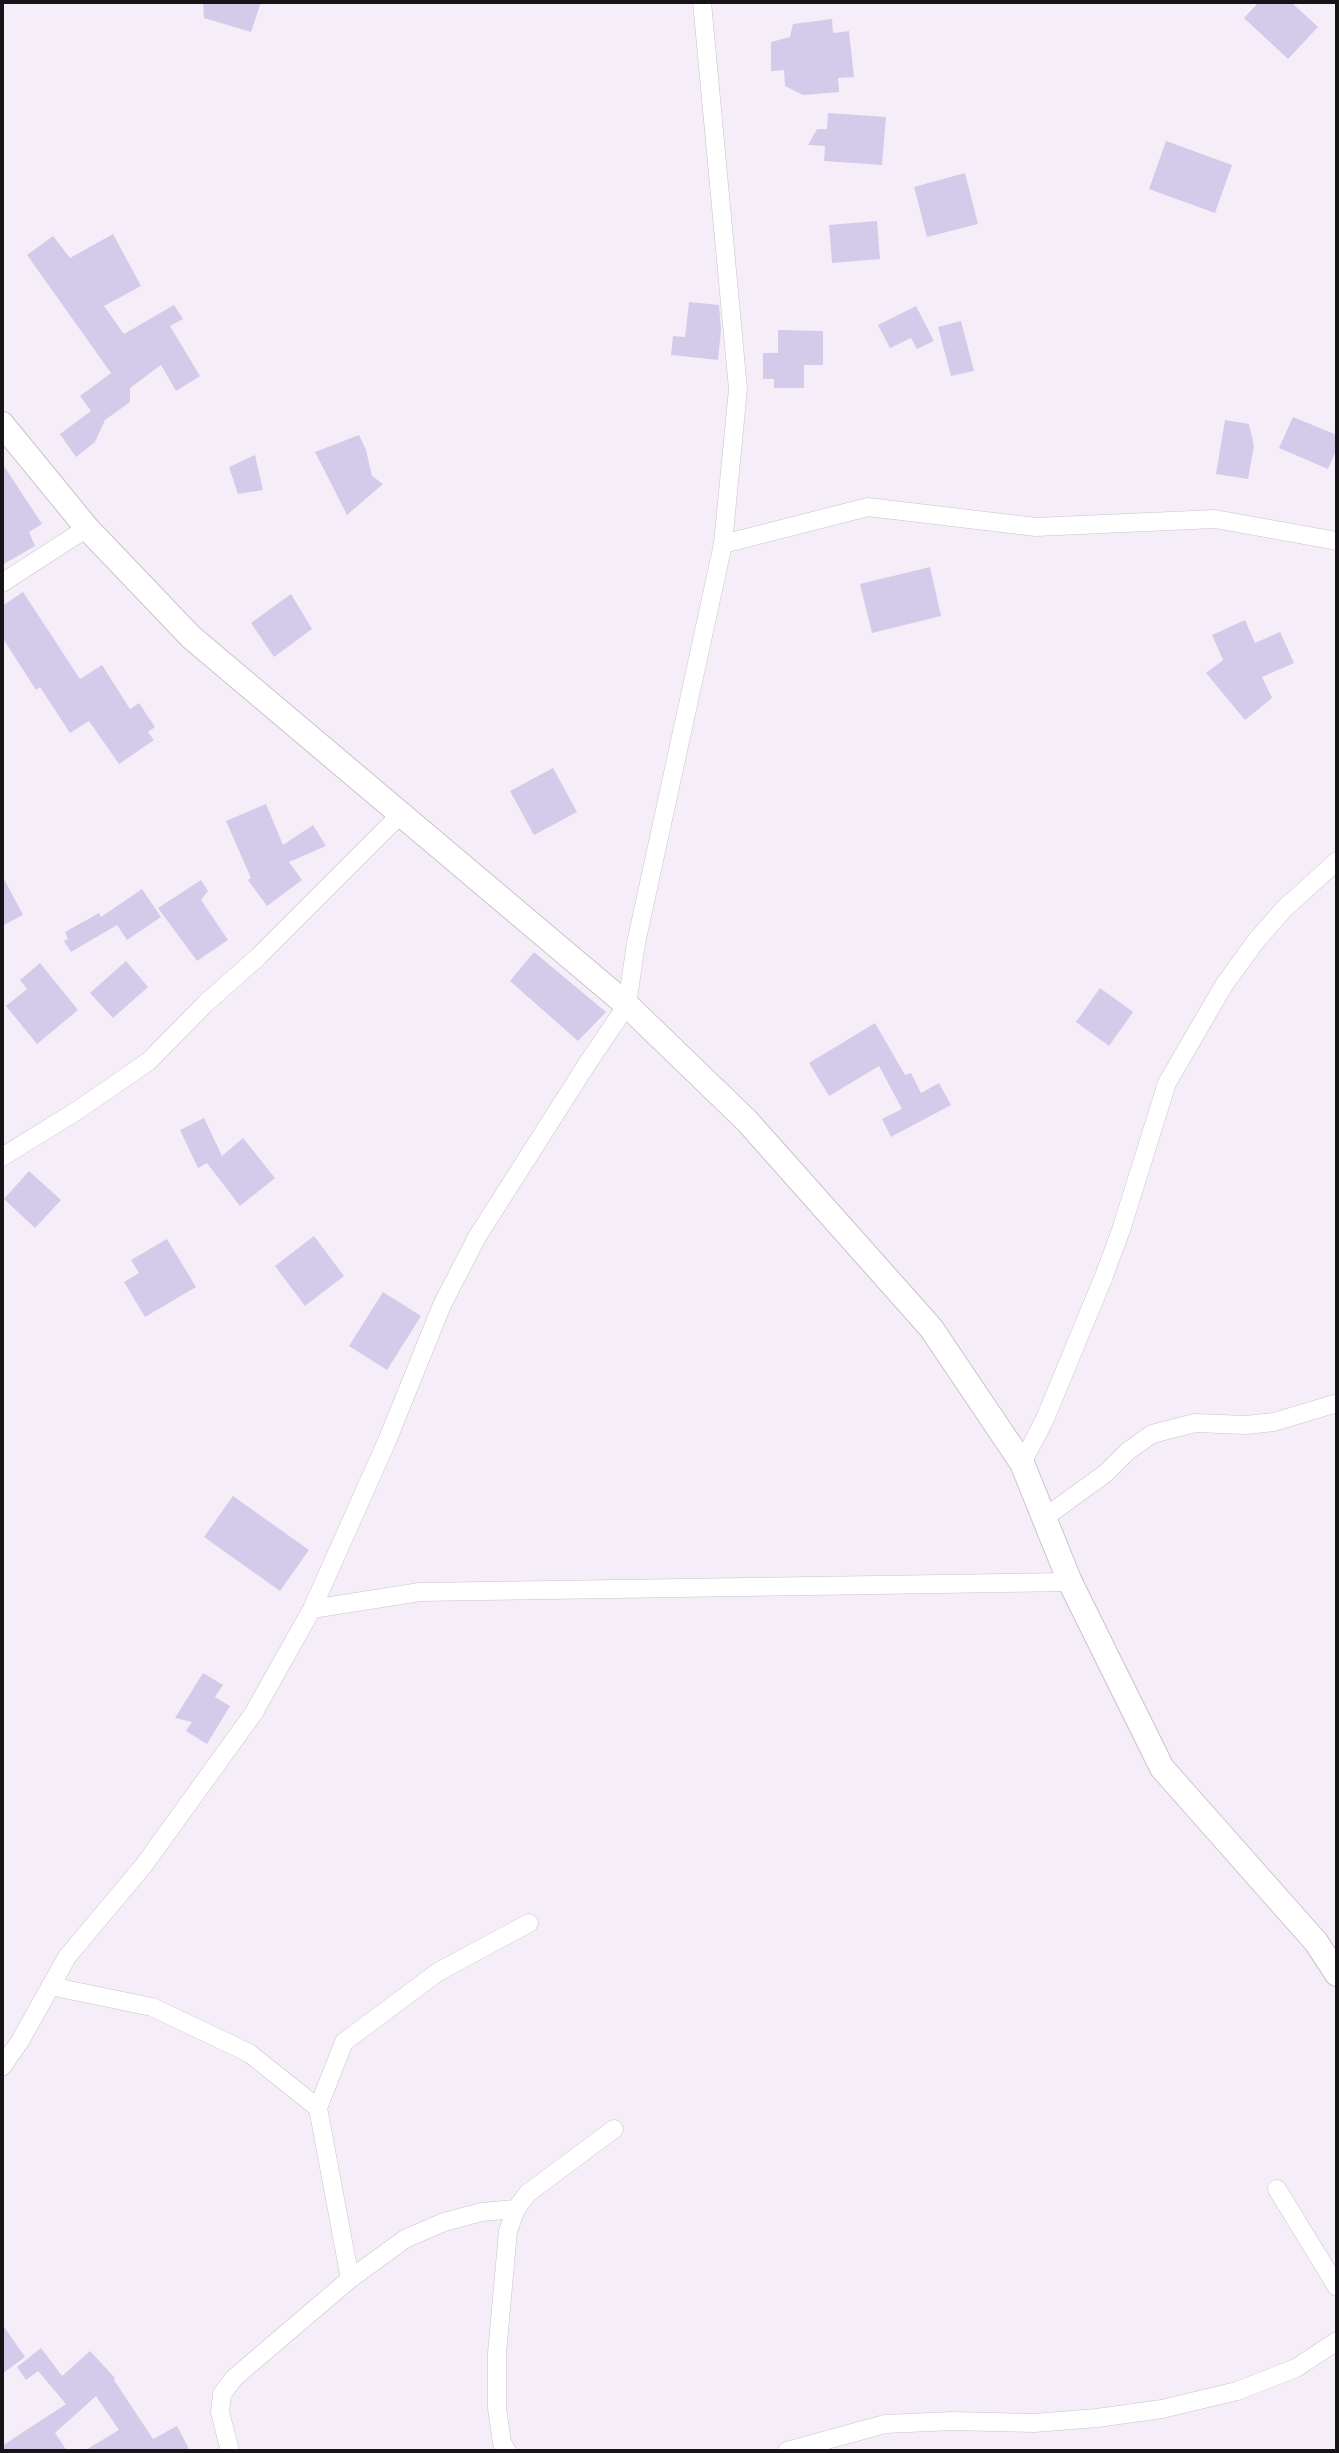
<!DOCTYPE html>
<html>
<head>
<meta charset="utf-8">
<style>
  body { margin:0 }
  #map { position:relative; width:1339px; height:2453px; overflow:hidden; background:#f5eef8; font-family:Lora,serif }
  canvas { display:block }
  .frame { position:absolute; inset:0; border:4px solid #161417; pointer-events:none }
</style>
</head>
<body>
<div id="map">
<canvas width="1339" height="2453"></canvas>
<div class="frame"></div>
</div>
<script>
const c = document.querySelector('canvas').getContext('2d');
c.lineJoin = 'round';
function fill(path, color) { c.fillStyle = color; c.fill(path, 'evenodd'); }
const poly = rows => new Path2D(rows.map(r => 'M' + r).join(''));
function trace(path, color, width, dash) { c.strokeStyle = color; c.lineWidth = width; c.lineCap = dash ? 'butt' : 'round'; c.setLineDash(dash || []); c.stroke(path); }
fill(poly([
  [203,2,261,2,251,32,204,18],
  [1259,2,1291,2,1318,27,1288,59,1244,18],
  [832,19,833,33,849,31,854,77,838,78,839,92,803,95,785,86,784,70,771,71,771,42,790,37,793,24],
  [828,113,886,117,882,165,824,161,825,146,808,145,817,129,827,129],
  [1166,141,1232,165,1215,213,1149,189],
  [965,173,978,224,927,237,914,187],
  [877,221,880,259,832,263,829,225],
  [113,234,141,286,104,306,124,334,174,305,183,319,170,326,200,376,176,391,161,365,130,388,130,402,105,420,95,442,76,457,60,434,91,411,80,396,111,373,27,255,53,236,70,258],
  [689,302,719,305,721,330,718,360,671,355,673,336,685,337],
  [916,306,934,341,917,349,911,338,890,348,878,325],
  [961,321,974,371,951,376,938,327],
  [778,330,823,331,823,365,804,365,804,388,774,388,774,379,763,379,763,353,778,353],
  [1293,417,1337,435,1337,448,1328,469,1279,448],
  [1225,420,1249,424,1254,446,1248,479,1216,474],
  [359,435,366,450,372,476,383,484,347,515,315,452],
  [255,455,263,490,238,494,229,467],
  [2,463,42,524,29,532,35,546,2,565],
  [930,567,941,616,872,633,860,584],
  [23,592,80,679,102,665,130,709,139,703,155,727,148,732,154,740,119,764,89,721,70,733,40,687,36,690,2,637,2,606],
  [291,594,312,629,274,657,251,623],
  [1245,620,1255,643,1280,632,1294,663,1262,677,1272,698,1245,720,1206,673,1223,660,1212,635],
  [553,768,577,812,534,835,510,791],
  [266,804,283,845,313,825,326,846,289,862,302,880,267,906,248,880,251,878,226,821],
  [2,875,23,915,2,926],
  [201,880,208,891,201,900,228,940,197,961,158,908],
  [142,889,161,917,127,940,117,925,71,952,64,941,68,939,65,932,99,913,101,917],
  [534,952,606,1012,578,1041,510,981],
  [126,961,148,987,113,1018,90,993],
  [40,963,78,1010,37,1044,6,1006,27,989,20,980],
  [1100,988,1133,1012,1109,1046,1076,1022],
  [875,1023,905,1075,911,1073,921,1093,939,1083,951,1105,891,1137,882,1119,902,1109,879,1066,829,1096,809,1063],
  [204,1118,222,1156,243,1138,275,1178,240,1206,207,1163,198,1168,180,1130],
  [29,1171,61,1200,35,1228,4,1199],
  [314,1236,344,1276,305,1306,275,1266],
  [167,1239,196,1287,145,1317,124,1282,139,1273,131,1260],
  [383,1292,421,1316,387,1370,349,1346],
  [233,1496,309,1550,280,1591,204,1537],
  [203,1673,223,1685,215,1697,230,1706,207,1744,186,1731,192,1722,175,1718],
  [2,2324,25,2357,2,2374],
  [41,2348,62,2376,90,2351,115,2378,114,2380,153,2439,177,2426,190,2451,84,2451,119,2430,96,2396,55,2433,67,2451,2,2451,2,2446,66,2404,38,2371,26,2380,17,2367]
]), '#d3cbea');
const minor = poly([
  [723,544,868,507,1036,527,1215,519,1337,541],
  [2,583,87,528],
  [2,1157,78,1110,149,1061,205,1004,259,956,400,815],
  [1022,1463,1045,1419,1104,1276,1121,1230,1167,1083,1224,985,1256,941,1284,909,1337,861],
  [1044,1518,1106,1473,1128,1451,1152,1434,1195,1423,1246,1425,1274,1422,1337,1403],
  [312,1609,420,1592,1070,1582],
  [50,1986,152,2007,249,2053,318,2108,344,2042,438,1972,529,1923],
  [2,2067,20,2041,67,1957,144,1865,253,1714,312,1609,387,1441,442,1305,477,1237,589,1061,627,1005,636,943,723,544,738,389,702,2],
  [318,2108,350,2279],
  [1277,2189,1337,2287],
  [230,2451,220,2412,222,2394,234,2378,350,2279,405,2239,444,2222,482,2212,516,2209],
  [507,2451,502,2443,497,2408,497,2353,508,2231,516,2209,528,2193,614,2129],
  [787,2451,885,2424,953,2421,1034,2423,1097,2418,1162,2409,1237,2391,1296,2368,1337,2341]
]);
const secondary = poly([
  [2,424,87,528,191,637,627,1005,747,1121,931,1328,1022,1463,1070,1582,1162,1768,1316,1942,1337,1974]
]);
trace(minor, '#cac2cc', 19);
trace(secondary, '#cac2cc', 26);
trace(minor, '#fff', 18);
trace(secondary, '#fff', 24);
</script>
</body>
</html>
